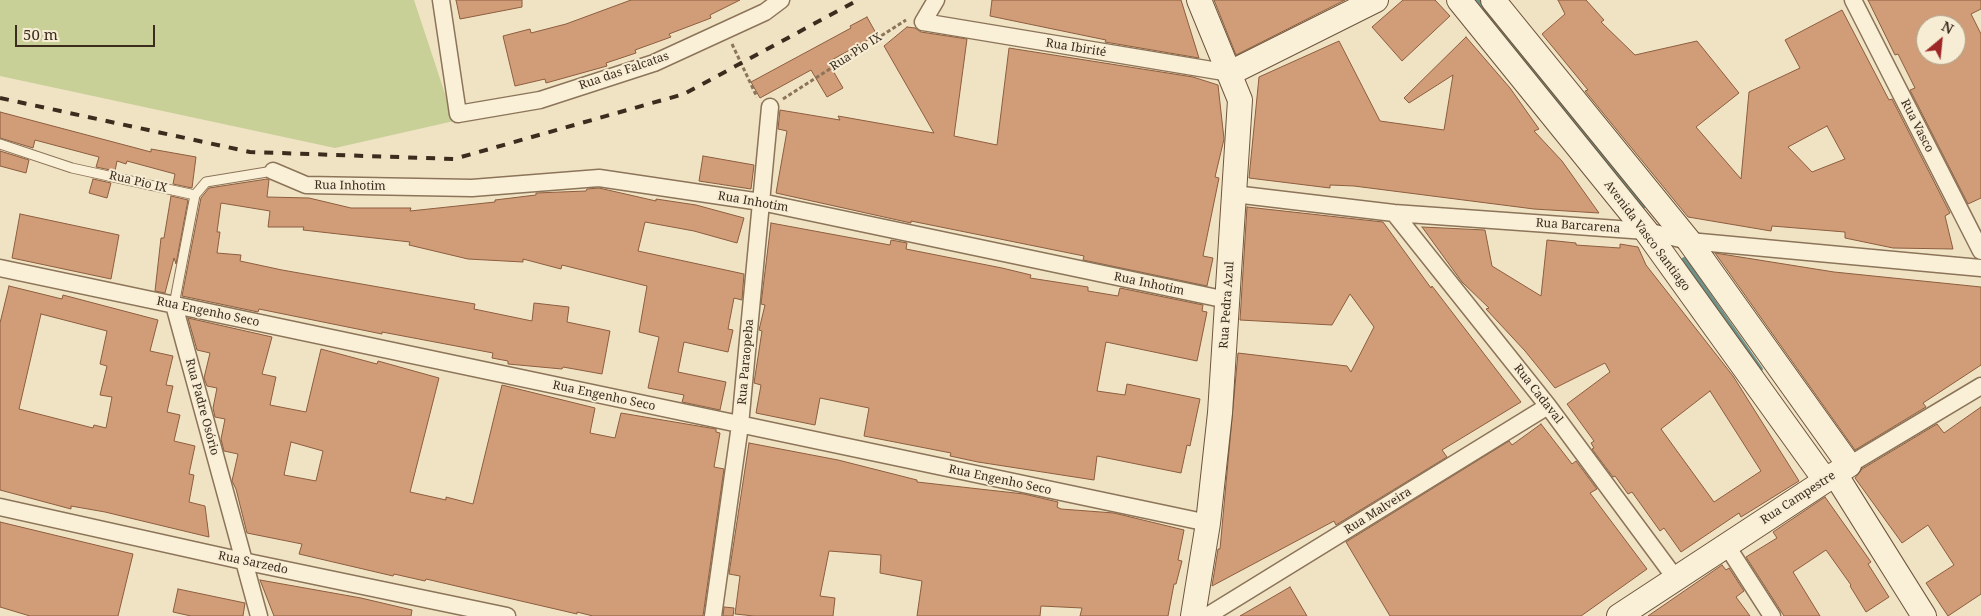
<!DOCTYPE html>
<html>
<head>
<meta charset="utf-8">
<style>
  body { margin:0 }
  #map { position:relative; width:1981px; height:616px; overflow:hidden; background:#f0e3c4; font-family:"Noto Serif",serif }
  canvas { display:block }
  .north { position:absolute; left:1916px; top:15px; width:50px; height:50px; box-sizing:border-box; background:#f7edd4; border:1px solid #aca08b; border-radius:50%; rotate:28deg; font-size:14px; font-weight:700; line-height:20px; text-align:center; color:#3b2c1e }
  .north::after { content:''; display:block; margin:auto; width:18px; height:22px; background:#9e2627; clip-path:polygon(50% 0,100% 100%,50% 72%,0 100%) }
  .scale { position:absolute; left:15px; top:25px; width:140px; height:22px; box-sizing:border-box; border:2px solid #3b2c1e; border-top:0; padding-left:6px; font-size:15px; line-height:18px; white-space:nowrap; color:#3b2c1e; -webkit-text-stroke:4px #f7edd4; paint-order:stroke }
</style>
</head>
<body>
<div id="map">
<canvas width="1981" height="616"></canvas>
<div class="north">N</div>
<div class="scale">50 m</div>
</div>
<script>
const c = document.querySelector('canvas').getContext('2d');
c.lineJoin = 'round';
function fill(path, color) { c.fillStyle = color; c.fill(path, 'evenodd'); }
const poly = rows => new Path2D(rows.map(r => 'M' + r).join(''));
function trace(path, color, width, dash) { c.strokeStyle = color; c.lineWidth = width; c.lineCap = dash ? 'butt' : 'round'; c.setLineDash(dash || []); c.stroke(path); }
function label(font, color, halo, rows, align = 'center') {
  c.font = font + ' "Noto Serif",serif'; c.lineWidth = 4; c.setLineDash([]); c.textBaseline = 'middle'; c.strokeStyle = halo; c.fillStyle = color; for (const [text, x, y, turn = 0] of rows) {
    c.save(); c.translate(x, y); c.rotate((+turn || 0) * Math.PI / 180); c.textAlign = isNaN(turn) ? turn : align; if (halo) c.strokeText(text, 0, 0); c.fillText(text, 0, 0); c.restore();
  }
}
fill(poly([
  [0,0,414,0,454,121,335,148,0,76]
]), '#c8cf97');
trace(poly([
  [1477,0,1643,206],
  [1684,260,1760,369]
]), '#6c9289', 5.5);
const building = poly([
  [456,0,522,0,522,7,460,19,456,0],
  [631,0,740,0,710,15,711,18,669,34,671,37,635,50,636,53,606,63,607,66,546,83,545,79,515,86,503,36,530,29,531,33,566,24,631,0],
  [992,0,1181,0,1199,58,1105,42,1106,40,990,16,992,0],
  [1214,0,1345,0,1236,55,1214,0],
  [1403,0,1435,0,1450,16,1402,61,1372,27,1403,0],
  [1558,0,1586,0,1604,20,1601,22,1635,55,1697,41,1739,93,1696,127,1741,179,1749,92,1800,68,1785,40,1842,10,1889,100,1892,99,1950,213,1945,216,1953,249,1893,248,1845,238,1845,232,1772,226,1771,231,1688,217,1585,91,1588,90,1542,34,1565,14,1558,0],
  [1827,126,1845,159,1812,172,1788,147,1827,126],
  [1868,0,1981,0,1981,9,1971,14,1981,34,1981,198,1968,204,1910,90,1915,88,1898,54,1895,55,1868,0],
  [1926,25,1956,25,1956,55,1926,55,1926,25],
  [867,17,877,35,828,62,843,88,827,97,811,70,760,98,751,82,851,28,850,26,867,17],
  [907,27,915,28,921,32,967,39,954,136,997,145,1009,48,1193,77,1218,85,1224,139,1215,177,1219,178,1203,256,1213,258,1207,286,1083,260,1084,256,911,221,911,223,776,193,787,131,778,129,780,110,840,120,838,116,934,133,884,46,907,27],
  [1466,37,1510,88,1539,129,1534,131,1562,161,1599,213,1534,209,1354,186,1330,185,1330,188,1249,178,1259,77,1339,41,1380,121,1444,130,1453,75,1409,103,1404,98,1466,37],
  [0,112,151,152,151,149,196,157,192,188,173,184,175,174,127,161,126,164,117,161,115,171,96,167,99,157,35,140,33,148,0,138,0,112],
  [0,151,29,160,26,173,0,166,0,151],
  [703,156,754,165,751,189,699,181,703,156],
  [93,179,111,183,107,198,89,193,93,179],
  [267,179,269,180,267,197,309,198,351,208,411,208,410,211,495,202,495,200,536,195,536,193,586,191,587,189,599,188,656,201,656,199,696,205,744,218,737,243,694,231,645,222,638,251,744,274,742,300,734,298,728,329,733,330,728,352,684,342,678,372,726,382,720,410,682,402,684,395,648,388,659,337,639,332,647,286,562,265,561,269,523,259,523,262,468,259,409,245,410,242,303,230,304,227,268,227,270,211,221,203,217,232,220,232,217,253,241,255,240,261,282,270,475,304,474,309,532,321,534,303,569,307,567,322,610,331,602,374,563,367,562,369,508,364,508,361,492,358,493,353,382,332,382,334,259,309,258,312,182,296,201,198,209,188,267,179],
  [171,196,188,200,176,264,174,258,165,293,155,291,161,238,164,238,171,196],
  [1247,207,1383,222,1431,288,1432,286,1521,402,1442,450,1447,457,1336,525,1334,521,1212,586,1218,549,1220,549,1238,353,1347,366,1351,372,1374,327,1350,294,1332,325,1240,320,1247,207],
  [20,214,119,235,111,279,12,258,20,214],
  [771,223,890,245,891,240,907,243,906,249,1002,268,1031,275,1030,278,1088,287,1088,291,1118,296,1120,288,1203,305,1202,311,1207,312,1197,361,1106,342,1097,391,1125,395,1127,384,1200,399,1190,446,1187,445,1181,473,1097,456,1094,480,978,462,950,456,951,453,864,436,869,408,820,398,815,425,756,413,761,385,754,383,762,331,759,330,765,305,761,304,771,223],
  [1422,227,1485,230,1492,266,1541,296,1547,240,1576,243,1576,245,1620,248,1620,244,1638,247,1646,265,1733,376,1799,481,1741,517,1739,513,1681,552,1664,528,1660,531,1632,492,1628,494,1615,476,1613,477,1592,449,1594,448,1591,443,1594,441,1567,404,1610,372,1605,363,1555,388,1525,351,1486,309,1489,308,1462,282,1422,227],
  [1710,391,1761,471,1714,502,1661,429,1710,391],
  [1715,253,1834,272,1981,287,1981,365,1923,403,1926,407,1855,450,1715,253],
  [9,286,62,299,63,295,158,320,150,351,173,356,166,385,173,386,167,412,180,415,174,441,195,446,189,474,194,475,189,502,205,506,209,537,105,512,71,506,71,509,0,490,0,323,9,286],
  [41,314,107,331,100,364,107,366,100,395,112,397,106,428,94,425,93,428,19,409,41,314],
  [188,318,272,337,262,374,276,377,270,405,306,412,321,349,377,364,378,361,439,378,410,492,446,500,446,497,473,504,502,385,595,408,590,433,615,438,621,413,716,429,716,432,720,433,714,467,724,469,703,616,593,616,577,612,577,614,426,579,425,581,394,574,393,576,299,554,302,544,247,533,236,489,232,481,238,454,224,451,221,439,225,419,215,417,213,408,217,388,207,386,204,378,210,353,197,350,188,318],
  [291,442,323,451,316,481,284,475,291,442],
  [1981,407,1981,594,1948,616,1926,583,1954,565,1928,525,1902,543,1855,478,1862,469,1937,424,1944,433,1981,407],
  [1541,424,1572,464,1576,461,1597,489,1590,493,1647,569,1581,616,1390,616,1346,542,1509,441,1512,445,1541,424],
  [749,443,838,460,917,480,917,482,1024,494,1058,502,1057,507,1061,509,1114,513,1184,530,1178,560,1182,561,1176,584,1174,584,1168,616,1080,616,1082,608,1041,606,1040,616,917,616,922,581,880,573,881,555,829,551,820,596,835,598,833,616,754,616,735,614,740,576,729,574,749,443],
  [1825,497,1871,562,1868,564,1889,597,1866,612,1850,586,1851,585,1826,550,1793,572,1820,616,1784,616,1746,557,1777,538,1773,532,1825,497],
  [0,522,133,554,118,616,30,616,0,607,0,522],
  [1722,565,1726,570,1729,568,1744,591,1736,597,1750,616,1648,616,1722,565],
  [260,580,361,598,412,610,411,616,274,616,260,580],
  [1290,587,1307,616,1240,616,1290,587],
  [178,589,245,603,243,616,191,616,173,612,178,589],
  [724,607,734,608,733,616,723,616,724,607]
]);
fill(building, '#d09d78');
trace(building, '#8c5d3e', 1);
const lane = poly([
  [0,144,72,168,195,195,206,182,273,171],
  [174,305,195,195]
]);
const street = poly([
  [441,0,458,114,540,100,654,63,765,12,781,0],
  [936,0,923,22,1230,73],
  [1853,0,1981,251],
  [273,171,306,185,472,188,599,178,761,202,1227,300],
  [1234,194,1394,213,1646,231,1689,241,1981,268],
  [1394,213,1548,406,1676,579],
  [0,268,1208,523],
  [174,305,259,616],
  [1849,465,1981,386],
  [0,507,243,561,507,616],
  [1727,546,1772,616],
  [713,616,740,425,770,107],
  [1207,616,1548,406]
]);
const secondary = poly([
  [1459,0,1646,231,1825,480],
  [1493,0,1689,241,1849,465,1619,616],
  [1230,73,1376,0],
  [1835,474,1924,616],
  [1193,616,1208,523,1220,413,1240,100,1199,0]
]);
trace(lane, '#8c7459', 11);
trace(street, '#8c7459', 19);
trace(secondary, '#6e553c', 26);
trace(poly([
  [732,44,757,97],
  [783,99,906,20]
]), '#8c7459', 3, [4, 2.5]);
trace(lane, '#faf0d8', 9);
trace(street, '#faf0d8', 16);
trace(secondary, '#faf0d8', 24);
trace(poly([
  [0,98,250,152,454,159,684,94,858,0]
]), '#3b2c1e', 4, [9, 9]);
label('12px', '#3b2c1e', '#f7edd4', [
  ["Rua Ibirité",1076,48,9],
  ["Rua Pio IX",856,52,-33],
  ["Rua das Falcatas",624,71,-19],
  ["Rua Vasco",1917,126,63],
  ["Rua Pio IX",138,182,13],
  ["Rua Inhotim",350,186,1],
  ["Rua Inhotim",753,202,10],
  ["Rua Barcarena",1578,226,4],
  ["Avenida Vasco Santiago",1647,236,53],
  ["Rua Inhotim",1149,284,12],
  ["Rua Pedra Azul",1227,305,-86],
  ["Rua Engenho Seco",208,312,12],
  ["Rua Paraopeba",746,362,-85],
  ["Rua Cadaval",1538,394,52],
  ["Rua Engenho Seco",604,396,12],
  ["Rua Padre Osório",202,407,75],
  ["Rua Engenho Seco",1000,480,12],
  ["Rua Campestre",1798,498,-33],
  ["Rua Malveira",1378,511,-32],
  ["Rua Sarzedo",253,563,12]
]);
</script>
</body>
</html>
